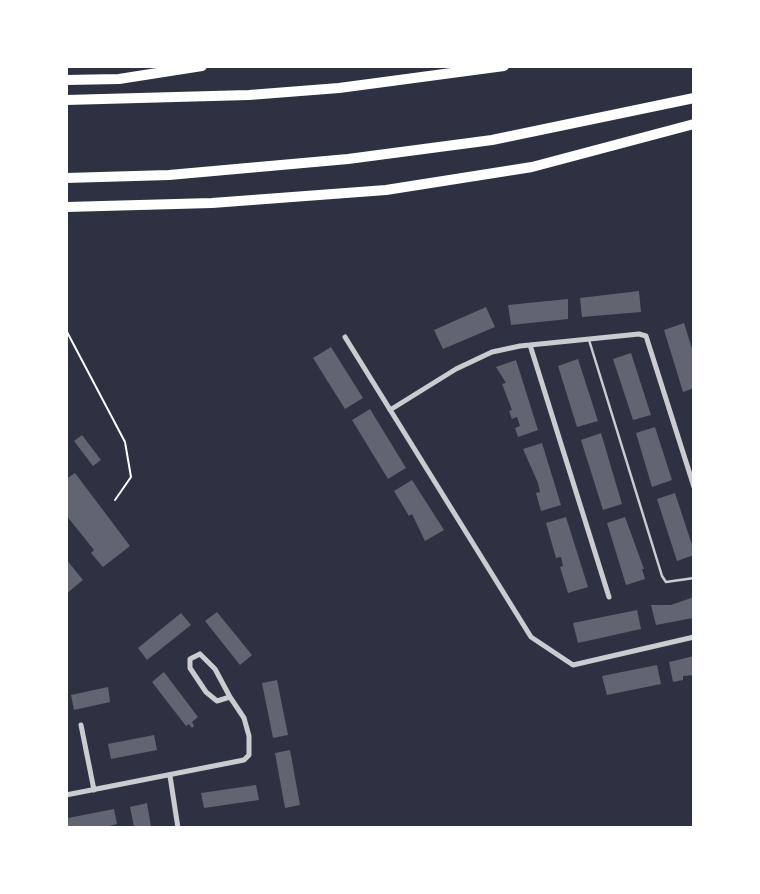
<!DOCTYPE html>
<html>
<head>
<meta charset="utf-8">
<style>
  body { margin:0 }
  #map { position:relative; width:760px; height:894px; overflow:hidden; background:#2d3142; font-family:"IBM Plex Sans",sans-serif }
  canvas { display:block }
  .frame { position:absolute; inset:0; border:68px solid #fff; pointer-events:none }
</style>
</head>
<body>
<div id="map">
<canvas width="760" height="894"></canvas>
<div class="frame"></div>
</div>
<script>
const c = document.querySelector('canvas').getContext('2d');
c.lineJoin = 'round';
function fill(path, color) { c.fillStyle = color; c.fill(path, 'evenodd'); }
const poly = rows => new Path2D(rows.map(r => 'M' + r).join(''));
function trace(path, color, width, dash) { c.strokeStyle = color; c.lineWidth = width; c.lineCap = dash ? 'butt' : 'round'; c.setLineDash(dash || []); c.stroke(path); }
fill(poly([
  [639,291,641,312,582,317,580,298],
  [568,299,568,319,511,325,508,305],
  [486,307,495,327,443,349,434,330],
  [684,323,694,355,694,388,683,392,664,330],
  [331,347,363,398,345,409,313,358],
  [631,353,651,415,633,420,613,359],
  [578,359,598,421,577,427,558,366],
  [516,360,538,430,518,437,515,428,520,426,517,417,512,419,509,411,512,410,502,384,506,383,496,367],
  [370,409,406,468,388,479,352,420],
  [655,427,672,480,652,487,636,433],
  [601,433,622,504,603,510,581,440],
  [82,435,101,460,93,466,74,441],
  [542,443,561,505,541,511,536,493,540,492,538,483,523,449],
  [75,473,130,546,103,567,91,553,94,550,66,515,66,479],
  [412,480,444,530,425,541,412,514,409,516,394,491],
  [675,493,694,551,694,555,677,561,657,499],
  [566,517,588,587,568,593,560,567,563,566,561,557,556,558,546,523],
  [625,517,644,569,642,569,645,579,626,585,607,523],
  [66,559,83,580,66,594],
  [694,597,693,618,656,625,651,605,671,605],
  [637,610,641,629,578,643,573,623],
  [217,612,252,655,240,665,205,621],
  [181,613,191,625,147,660,138,648],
  [694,656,694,675,683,676,683,680,673,682,669,662],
  [657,665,661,684,607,695,602,676],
  [164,672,198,717,192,722,194,726,192,728,189,724,186,726,152,682],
  [277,680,288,735,273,738,262,683],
  [108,687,110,702,74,710,71,695],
  [154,735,157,750,111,759,108,744],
  [290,750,300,805,285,808,275,753],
  [256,785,259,800,204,808,201,793],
  [147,803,151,827,134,827,130,807],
  [114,809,117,824,106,827,66,827,68,818]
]), '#626471');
trace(poly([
  [66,330,125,442,131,477,115,500]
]), '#fff', 2);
trace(poly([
  [589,340,662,576,666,582,694,578]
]), '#caccd0', 2.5);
trace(poly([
  [345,337,531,637,573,665,694,637],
  [530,345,609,597],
  [390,410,456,369,492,352,520,346,639,334,646,336,694,487],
  [200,654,215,669,230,697,217,701,206,692,190,668,190,659,200,654],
  [81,725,94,790],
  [170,776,178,828],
  [66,795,244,760,249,755,249,736,244,718,230,697]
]), '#caccd0', 5);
trace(poly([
  [66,80,119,79,202,66],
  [66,100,249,95,339,88,504,66],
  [66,178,169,175,348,159,492,140,694,98],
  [66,207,212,203,386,190,532,167,694,124]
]), '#fff', 10);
</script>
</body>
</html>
